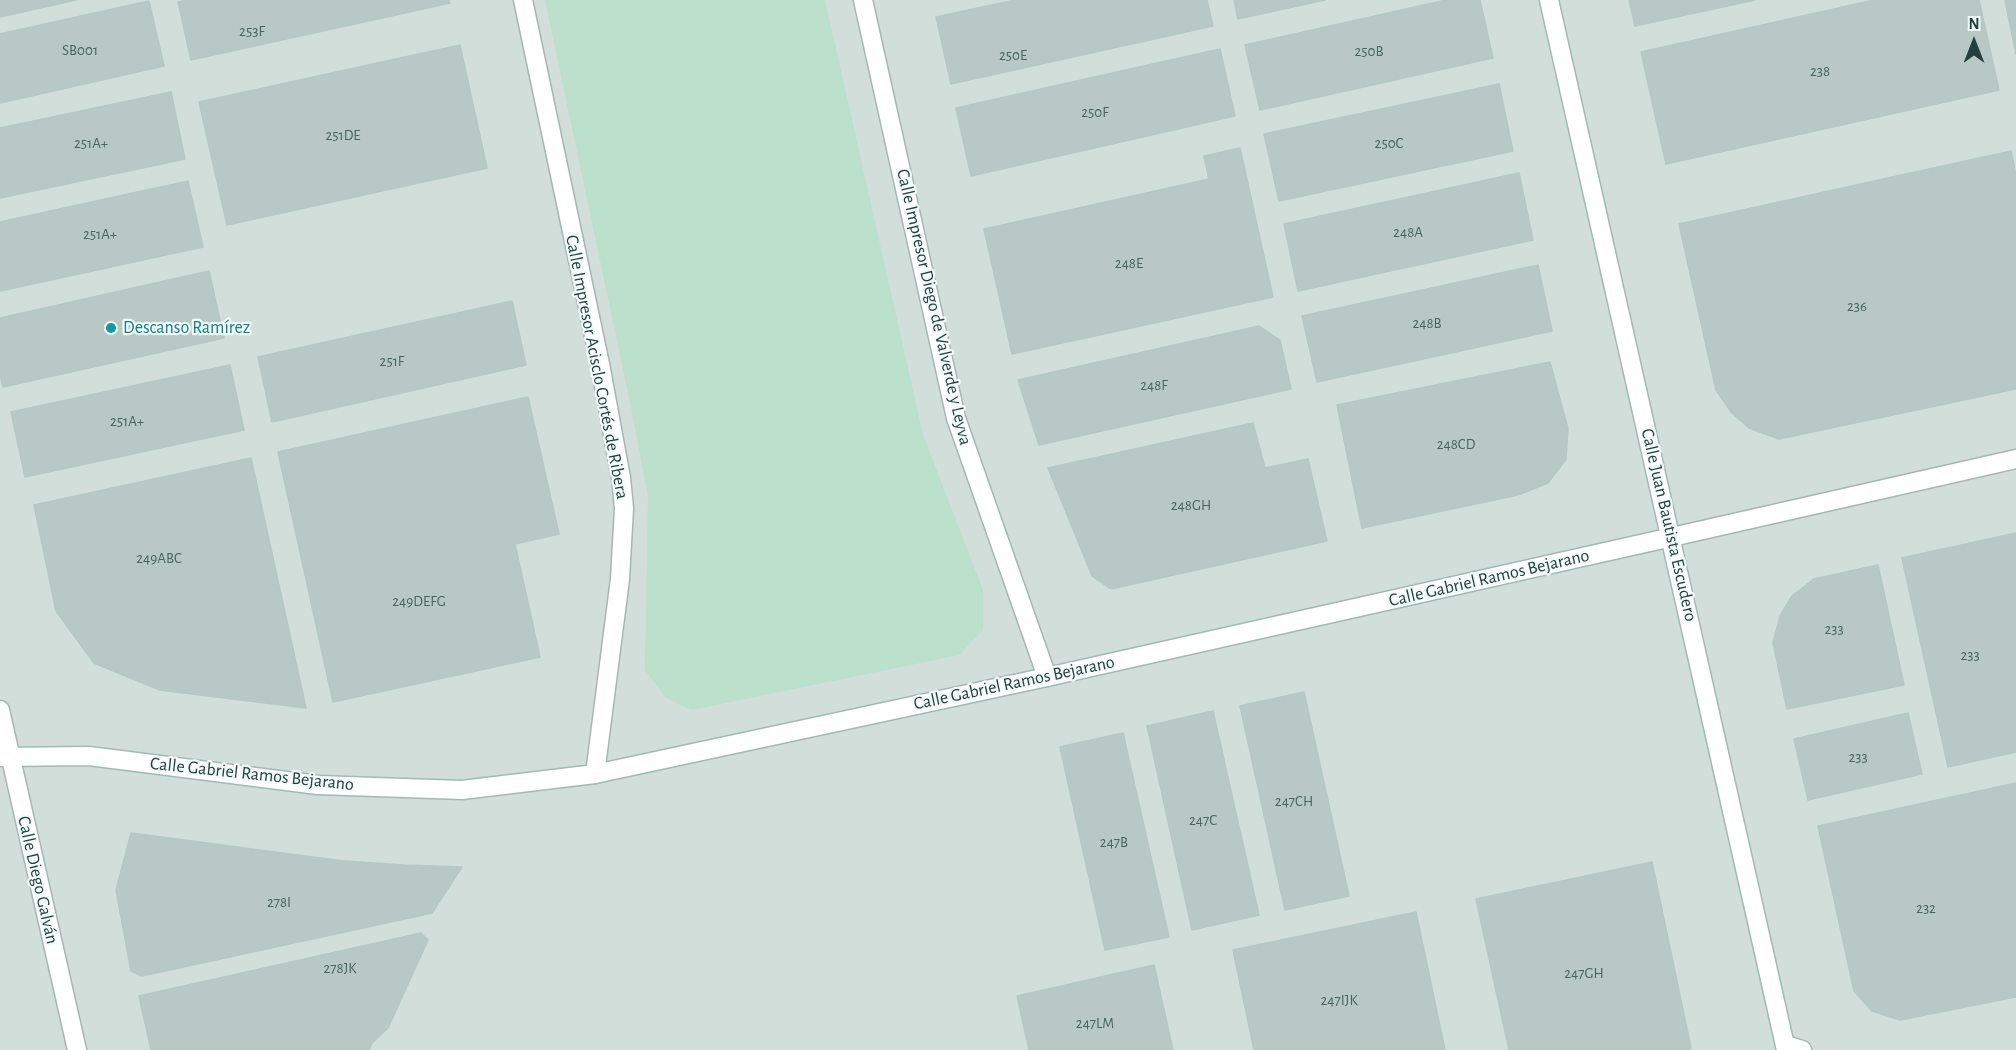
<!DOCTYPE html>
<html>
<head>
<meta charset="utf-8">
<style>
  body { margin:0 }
  #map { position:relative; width:2016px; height:1050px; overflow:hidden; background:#e3eeeb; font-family:"Alegreya Sans",sans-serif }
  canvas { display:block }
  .north { position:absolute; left:1944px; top:12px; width:60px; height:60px; -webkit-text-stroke:4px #f4faf8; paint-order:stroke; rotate:0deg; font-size:16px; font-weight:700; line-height:24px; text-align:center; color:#22413e }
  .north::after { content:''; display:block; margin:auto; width:21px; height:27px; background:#22413e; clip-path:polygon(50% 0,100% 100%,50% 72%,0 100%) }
</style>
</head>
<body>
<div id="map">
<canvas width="2016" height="1050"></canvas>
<div class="north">N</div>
</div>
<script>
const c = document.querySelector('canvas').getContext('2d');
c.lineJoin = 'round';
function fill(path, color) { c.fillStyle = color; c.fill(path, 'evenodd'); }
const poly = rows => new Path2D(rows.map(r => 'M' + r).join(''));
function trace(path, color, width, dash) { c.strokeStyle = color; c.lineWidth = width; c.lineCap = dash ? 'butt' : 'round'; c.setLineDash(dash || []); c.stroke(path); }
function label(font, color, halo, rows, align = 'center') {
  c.font = font + ' "Alegreya Sans",sans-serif'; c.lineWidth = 4.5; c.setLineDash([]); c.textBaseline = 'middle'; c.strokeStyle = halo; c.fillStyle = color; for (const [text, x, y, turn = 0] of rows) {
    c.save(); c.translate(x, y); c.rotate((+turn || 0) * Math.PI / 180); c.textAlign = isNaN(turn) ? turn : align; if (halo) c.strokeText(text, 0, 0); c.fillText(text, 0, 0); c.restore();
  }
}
fill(poly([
  [0,0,2016,0,2016,1050,0,1050]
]), '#d1deda');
fill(poly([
  [545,0,825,0,923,435,983,590,983,630,959,655,692,710,666,698,645,670,648,497,631,407]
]), '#bbe0cc');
const building = poly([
  [0,0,76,0,0,17,0,0],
  [187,0,449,0,450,3,191,60,178,2,187,0],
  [1015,0,1207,0,1213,26,951,84,936,17,1015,0],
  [1234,0,1325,0,1238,19,1234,0],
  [1446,0,1480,0,1493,58,1260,110,1245,45,1446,0],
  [1629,0,1755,0,1635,26,1629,0],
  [1874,0,1979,0,1999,90,1666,164,1641,52,1874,0],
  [2005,0,2016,0,2016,54,2005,0],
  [149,1,164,66,0,103,0,34,149,1],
  [460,45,487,168,227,225,199,102,460,45],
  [1220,49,1235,116,971,176,956,108,1220,49],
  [1499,84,1513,151,1279,201,1264,134,1499,84],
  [171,92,185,159,0,198,0,128,171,92],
  [1240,148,1273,297,1012,354,984,229,1209,179,1204,156,1240,148],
  [2011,151,2016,175,2016,389,1779,439,1749,428,1732,413,1716,390,1679,224,2011,151],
  [1519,173,1533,240,1298,291,1284,224,1519,173],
  [188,181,203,247,0,291,0,222,188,181],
  [1538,265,1552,331,1317,382,1302,316,1538,265],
  [209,271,224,338,3,387,0,374,0,318,209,271],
  [512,301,526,365,272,422,258,357,512,301],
  [1259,326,1280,340,1291,389,1039,445,1018,380,1259,326],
  [1550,362,1568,429,1566,459,1548,483,1518,495,1362,528,1337,405,1550,362],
  [230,365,244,430,25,477,11,412,230,365],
  [528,397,559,534,515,544,540,657,333,702,278,452,528,397],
  [1253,423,1265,468,1308,459,1327,541,1111,589,1092,576,1048,468,1253,423],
  [251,458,306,708,160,690,94,663,56,611,34,505,251,458],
  [2016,533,2016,752,1948,767,1902,558,2016,533],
  [1878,565,1904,685,1787,709,1773,643,1780,616,1792,596,1814,579,1878,565],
  [1304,692,1349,896,1285,910,1240,706,1304,692],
  [1213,711,1259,915,1192,930,1147,726,1213,711],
  [1908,713,1922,774,1808,800,1794,739,1908,713],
  [1123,733,1169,937,1105,950,1060,747,1123,733],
  [2016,783,2016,997,1900,1020,1872,1011,1854,991,1818,826,2016,783],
  [131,833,343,861,404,865,462,867,432,913,142,976,131,971,116,890,131,833],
  [1652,862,1691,1048,1690,1050,1509,1050,1476,899,1652,862],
  [1416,912,1445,1050,1254,1050,1233,950,1416,912],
  [421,933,428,940,388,1028,372,1043,369,1050,151,1050,139,996,421,933],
  [1154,965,1173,1050,1029,1050,1017,996,1154,965]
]);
fill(building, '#b8c9c5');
trace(building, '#b5c8c4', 1.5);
const street = poly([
  [523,0,600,364,621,478,624,508,620,579,595,774],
  [863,0,956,418,1047,677],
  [1672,537,2016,459],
  [0,710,77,1050],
  [1785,1045,1802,1050]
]);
const secondary = poly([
  [1549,0,1786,1050],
  [0,757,89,756,318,785,462,790,595,774,1047,677,1672,537]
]);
trace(street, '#a5b7b4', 21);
trace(secondary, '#a1bab6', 21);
trace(street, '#fff', 18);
trace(secondary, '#fff', 18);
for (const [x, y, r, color] of [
  [111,328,6,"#0f9aa8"]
]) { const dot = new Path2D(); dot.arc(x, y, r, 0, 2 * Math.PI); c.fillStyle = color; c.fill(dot); trace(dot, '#f4faf8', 2); }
label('15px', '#486360', null, [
  ["253F",252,31],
  ["SB001",80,50],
  ["250B",1369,51],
  ["250E",1013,55],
  ["238",1820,71],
  ["250F",1095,112],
  ["251DE",343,135],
  ["251A+",91,143],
  ["250C",1389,143],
  ["248A",1408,232],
  ["251A+",100,234],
  ["248E",1129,263],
  ["236",1857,306],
  ["248B",1427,323],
  ["251F",392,361],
  ["248F",1154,385],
  ["251A+",127,421],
  ["248CD",1456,444],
  ["248GH",1191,505],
  ["249ABC",159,558],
  ["249DEFG",419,601],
  ["233",1834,629],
  ["233",1970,655],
  ["233",1858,757],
  ["247CH",1294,801],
  ["247C",1203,820],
  ["247B",1114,842],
  ["278I",279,902],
  ["232",1926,908],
  ["278JK",340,968],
  ["247GH",1584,973],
  ["247IJK",1339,1000],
  ["247LM",1095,1023]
]);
label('18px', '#22413e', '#f4faf8', [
  ["Calle Impresor Diego de Valverde y Leyva",934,307,77],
  ["Calle Impresor Acisclo Cortés de Ribera",597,367,79],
  ["Calle Juan Bautista Escudero",1669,525,77],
  ["Calle Gabriel Ramos Bejarano",1489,578,-13],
  ["Calle Gabriel Ramos Bejarano",1014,683,-12],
  ["Calle Gabriel Ramos Bejarano",252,774,6],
  ["Calle Diego Galván",38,880,77]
]);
label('18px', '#0d838f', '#f4faf8', [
  ["Descanso Ramírez",123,328]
], 'left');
</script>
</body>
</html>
